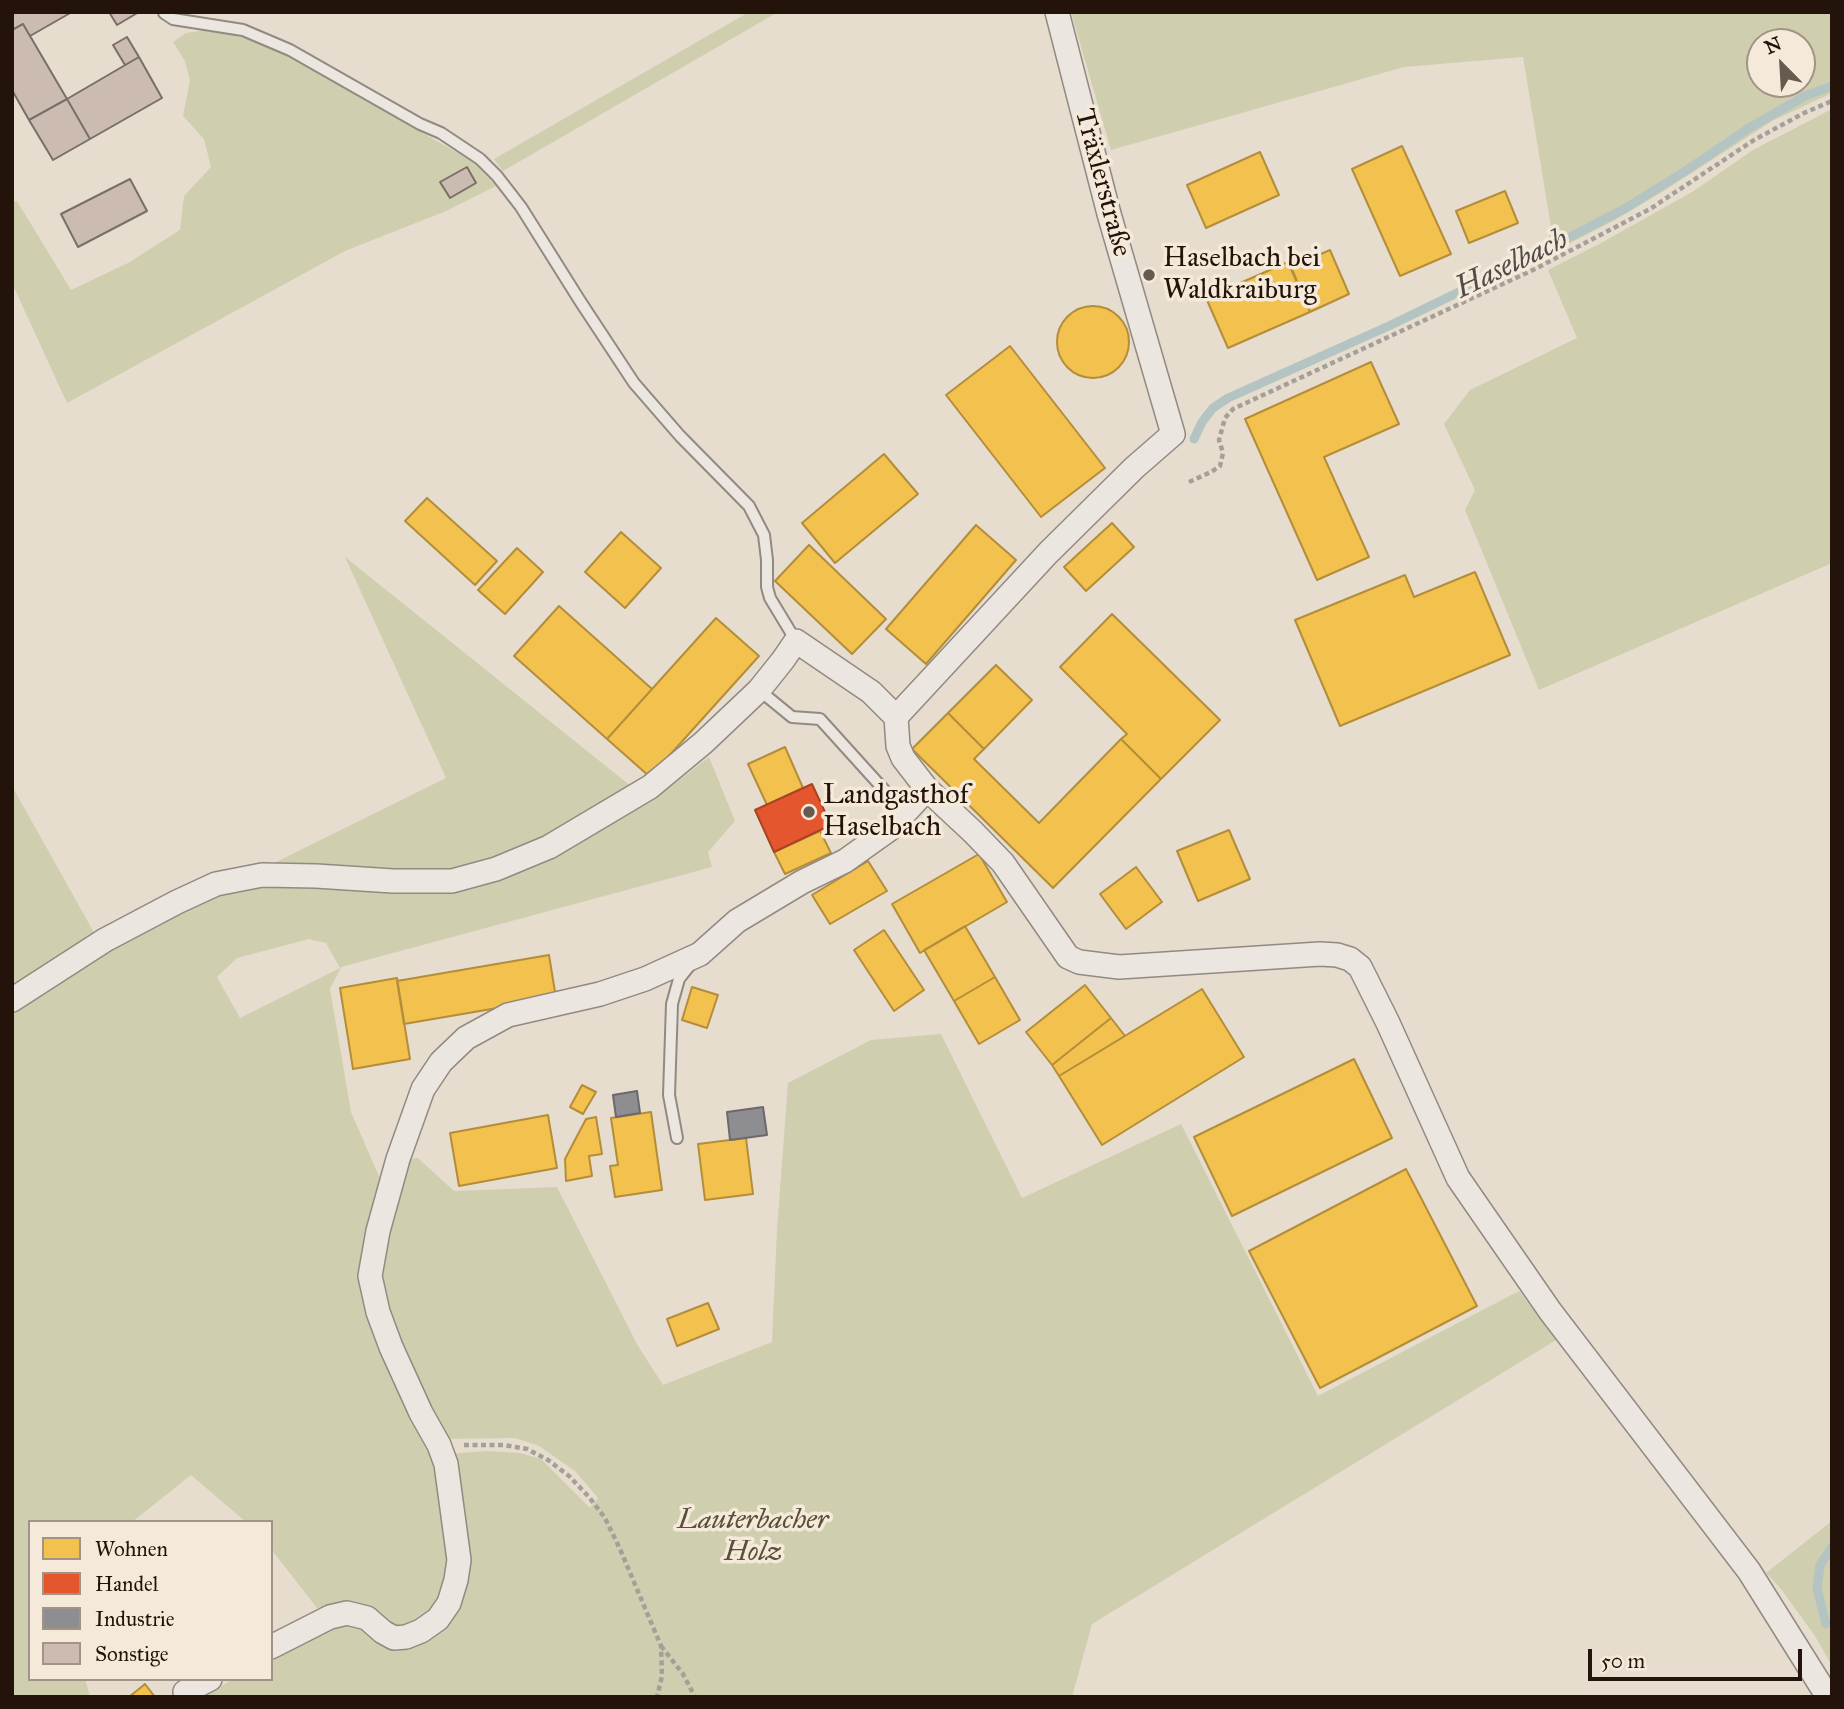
<!DOCTYPE html>
<html>
<head>
<meta charset="utf-8">
<style>
  body { margin:0 }
  #map { position:relative; width:1844px; height:1709px; overflow:hidden; background:#e6ddcf; font-family:"IM FELL Great Primer",serif }
  canvas { display:block }
  .frame { position:absolute; inset:0; border:14px solid #23130b; pointer-events:none }
  .legend { position:absolute; left:28px; top:1520px; width:245px; height:161px; box-sizing:border-box; background:#f5ead9; border:2px solid #a19487; margin:0; padding:9px 12px; list-style:none; font-size:21px; color:#23130b }
  .legend li { display:flex; align-items:center; gap:14px; height:35px }
  .legend b { width:35px; border:2px solid #a19487 }
  .north { position:absolute; left:1746px; top:28px; width:70px; height:70px; box-sizing:border-box; background:#f5ead9; border:2px solid #a19487; border-radius:50%; rotate:336deg; font-size:19px; font-weight:700; line-height:28px; text-align:center; color:#23130b }
  .north::after { content:''; display:block; margin:auto; width:24px; height:32px; background:#675a50; clip-path:polygon(50% 0,100% 100%,50% 72%,0 100%) }
  .scale { position:absolute; left:1588px; top:1649px; width:214px; height:32px; box-sizing:border-box; border:4px solid #23130b; border-top:0; padding-left:9px; font-size:21px; line-height:24px; white-space:nowrap; color:#23130b; -webkit-text-stroke:5px #f5ead9; paint-order:stroke }
</style>
</head>
<body>
<div id="map">
<canvas width="1844" height="1709"></canvas>
<div class="frame"></div>
<ul class="legend">
<li><b style="height:19px;background:#f2c14e"></b>Wohnen</li>
<li><b style="height:19px;background:#e4572e"></b>Handel</li>
<li><b style="height:19px;background:#8d8d92"></b>Industrie</li>
<li><b style="height:19px;background:#ccbbb1"></b>Sonstige</li>
</ul>
<div class="north">N</div>
<div class="scale">50 m</div>
</div>
<script>
const c = document.querySelector('canvas').getContext('2d');
c.lineJoin = 'round';
function fill(path, color) { c.fillStyle = color; c.fill(path, 'evenodd'); }
const poly = rows => new Path2D(rows.map(r => 'M' + r).join(''));
function trace(path, color, width, dash) { c.strokeStyle = color; c.lineWidth = width; c.lineCap = dash ? 'butt' : 'round'; c.setLineDash(dash || []); c.stroke(path); }
function label(font, color, halo, rows, align = 'center') {
  c.font = font + ' "IM FELL Great Primer",serif'; c.lineWidth = 7; c.setLineDash([]); c.textBaseline = 'middle'; c.strokeStyle = halo; c.fillStyle = color; for (const [text, x, y, turn = 0] of rows) {
    c.save(); c.translate(x, y); c.rotate((+turn || 0) * Math.PI / 180); c.textAlign = isNaN(turn) ? turn : align; if (halo) c.strokeText(text, 0, 0); c.fillText(text, 0, 0); c.restore();
  }
}
fill(poly([
  [749,12,778,12,503,171,494,159],
  [1071,12,1832,12,1832,93,1774,120,1662,192,1615,220,1545,256,1551,227,1523,57,1404,67,1111,150],
  [1760,42,1802,42,1802,84,1760,84],
  [212,29,266,44,472,161,496,186,446,211,345,251,67,403,12,283,12,202,17,201,71,290,128,263,180,230,184,196,211,167,204,139,183,116,190,80,185,61,173,42,186,33],
  [1832,109,1832,563,1539,690,1465,510,1475,490,1444,424,1470,390,1577,338,1548,270,1601,243,1692,192,1753,150],
  [345,557,632,787,524,851,457,870,391,871,274,863,446,778],
  [709,757,735,821,708,852,712,867,341,967,330,989,351,1112,381,1181,366,1271,435,1459,453,1575,437,1611,401,1631,340,1604,317,1608,271,1549,271,1522,246,1522,191,1475,132,1522,30,1522,30,1679,85,1679,90,1697,12,1697,12,1011,108,950,208,898,243,887,501,876,574,846,651,802],
  [309,939,326,943,340,968,240,1018,217,977,237,958],
  [12,786,97,938,12,989],
  [941,1034,1022,1198,1181,1124,1318,1396,1519,1291,1556,1340,1092,1624,1072,1697,203,1697,233,1679,271,1679,271,1657,344,1620,388,1640,449,1613,447,1454,487,1451,520,1453,541,1459,590,1508,598,1498,575,1471,539,1446,515,1438,442,1439,376,1284,400,1165,412,1159,418,1158,454,1191,557,1187,638,1346,663,1385,772,1342,777,1229,788,1083,871,1040],
  [1832,1521,1832,1666,1815,1636,1781,1589,1766,1573]
]), '#cfceae');
const homes = poly([
  [1402,146,1451,254,1400,276,1352,169,1402,146],
  [1260,152,1279,195,1206,228,1187,185,1260,152],
  [1505,191,1518,223,1469,243,1456,211,1505,191],
  [1330,250,1349,294,1310,312,1291,267,1330,250],
  [1288,262,1310,312,1228,348,1206,298,1288,262],
  '1057 342a36 36 0 1 1 72 0a36 36 0 1 1-72 0Z',
  [1010,346,1105,468,1041,517,946,395,1010,346],
  [1371,362,1399,424,1324,457,1369,557,1317,580,1245,419,1371,362],
  [884,454,918,494,835,563,802,523,884,454],
  [427,498,497,561,475,585,405,521,427,498],
  [1112,523,1134,547,1086,591,1064,567,1112,523],
  [976,525,1016,560,926,664,886,629,976,525],
  [621,532,661,568,625,608,585,572,621,532],
  [809,545,886,619,852,654,775,581,809,545],
  [517,548,543,572,505,614,478,590,517,548],
  [1475,572,1510,655,1340,726,1295,620,1405,575,1414,597,1475,572],
  [559,606,652,689,607,739,514,656,559,606],
  [1112,614,1220,720,1161,779,1121,739,1127,734,1060,667,1112,614],
  [716,618,759,656,650,777,607,739,716,618],
  [996,665,1032,700,984,749,948,713,996,665],
  [948,713,984,749,974,759,1039,823,1121,739,1161,779,1053,888,912,749,948,713],
  [785,747,803,788,767,805,748,764,785,747],
  [1229,830,1250,879,1198,901,1177,851,1229,830],
  [820,831,831,853,785,874,774,852,820,831],
  [979,854,1007,902,920,953,892,904,979,854],
  [868,861,887,891,830,924,812,895,868,861],
  [1136,867,1162,902,1126,929,1100,894,1136,867],
  [965,926,995,977,954,1001,924,950,965,926],
  [884,930,924,990,894,1011,854,950,884,930],
  [549,955,556,998,404,1024,397,981,549,955],
  [995,977,1020,1020,979,1044,954,1001,995,977],
  [397,978,410,1059,353,1069,340,988,397,978],
  [1085,985,1111,1018,1052,1065,1026,1032,1085,985],
  [692,987,718,995,707,1028,682,1020,692,987],
  [1202,989,1244,1057,1102,1145,1059,1076,1202,989],
  [1111,1018,1125,1036,1059,1076,1052,1065,1111,1018],
  [1354,1059,1392,1138,1232,1216,1194,1137,1354,1059],
  [582,1085,596,1092,583,1114,570,1107,582,1085],
  [651,1112,662,1190,615,1197,610,1166,618,1165,611,1118,651,1112],
  [548,1115,557,1168,459,1186,450,1133,548,1115],
  [596,1117,602,1154,589,1156,592,1176,566,1181,565,1159,586,1119,596,1117],
  [746,1138,753,1194,705,1200,698,1144,746,1138],
  [1406,1169,1477,1306,1320,1388,1249,1251,1406,1169],
  [708,1303,719,1329,677,1346,667,1319,708,1303],
  [145,1684,155,1697,129,1697,145,1684]
]);
fill(homes, '#f2c14e');
trace(homes, '#b48d3a', 2);
const shops = poly([
  [812,784,831,825,774,852,755,810,812,784]
]);
fill(shops, '#e4572e');
trace(shops, '#aa4324', 2);
const industry = poly([
  [637,1091,640,1113,616,1117,613,1095,637,1091],
  [763,1107,767,1135,730,1140,727,1112,763,1107]
]);
fill(industry, '#8d8d92');
trace(industry, '#6d686a', 2);
trace(poly([
  [1194,439,1202,422,1213,408,1228,398,1391,325,1539,253,1626,208,1690,168,1749,128,1805,96,1832,86],
  [1826,1624,1817,1589,1820,1565,1832,1547]
]), '#b4c4c3', 9);
const building = poly([
  [12,12,72,12,30,36,23,24,12,30,12,12],
  [109,12,139,12,117,25,109,12],
  [23,24,67,99,29,120,12,90,12,30,23,24],
  [127,37,139,57,125,65,113,45,127,37],
  [139,57,162,98,90,139,67,99,139,57],
  [67,99,90,139,53,160,29,120,67,99],
  [467,167,476,183,450,198,440,182,467,167],
  [130,179,147,211,78,247,61,214,130,179]
]);
fill(building, '#ccbbb1');
trace(building, '#767068', 2);
const lane = poly([
  [164,13,173,19,243,30,290,50,420,124,441,133,480,159,497,176,521,207,580,301,634,383,680,436,749,506,764,535,767,560,767,587,770,598,796,641],
  [759,690,792,717,820,719,905,813],
  [677,1138,669,1095,672,1004,679,979,691,964]
]);
const street = poly([
  [1057,12,1109,214,1173,434,1134,468,1048,553,896,717,898,746,903,758,927,789,973,832,1003,863,1068,957,1079,962,1119,967,1320,954,1337,955,1350,959,1360,967,1388,1023,1458,1178,1550,1311,1749,1571,1828,1697],
  [12,1000,105,940,177,902,216,884,262,875,316,876,393,881,452,881,496,869,549,847,650,787,703,743,759,690,783,660,796,641,871,692,896,717],
  [271,1647,330,1617,347,1613,367,1618,383,1632,394,1638,406,1637,421,1631,438,1619,449,1603,456,1580,459,1560,446,1464,439,1445,421,1413,391,1347,378,1312,370,1276,378,1231,398,1159,423,1089,441,1062,466,1038,508,1015,600,994,645,979,700,954,737,921,802,882,845,861,890,829,927,789],
  [185,1692,210,1679]
]);
trace(lane, '#928a82', 14);
trace(street, '#928a82', 26);
trace(poly([
  [1189,482,1211,472,1220,466,1223,453,1219,440,1225,418,1233,409,1535,269,1650,209,1754,140,1804,113,1832,101],
  [464,1445,504,1445,527,1449,548,1460,569,1476,589,1497,605,1518,620,1549,661,1646,662,1676,657,1697],
  [661,1646,683,1674,695,1697]
]), '#a59f99', 4.5, [5, 3.5]);
trace(lane, '#ebe6df', 10);
trace(street, '#ebe6df', 23);
for (const [x, y, r, color] of [
  [1149,275,7,"#675a50"],
  [809,812,7,"#675a50"]
]) { const dot = new Path2D(); dot.arc(x, y, r, 0, 2 * Math.PI); c.fillStyle = color; c.fill(dot); trace(dot, '#f5ead9', 2.5); }
label('28px', '#23130b', '#f5ead9', [
  ["Träxlerstraße",1102,183,75]
]);
label('28px', '#23130b', '#f5ead9', [
  ["Haselbach bei",1163,259],
  ["Waldkraiburg",1163,291],
  ["Landgasthof",823,796],
  ["Haselbach",823,828]
], 'left');
label('italic 28px', '#59503b', '#f5ead9', [
  ["Lauterbacher",753,1521],
  ["Holz",753,1553]
]);
label('italic 30px', '#4e4d4a', '#f5ead9', [
  ["Haselbach",1512,265,-26]
]);
</script>
</body>
</html>
